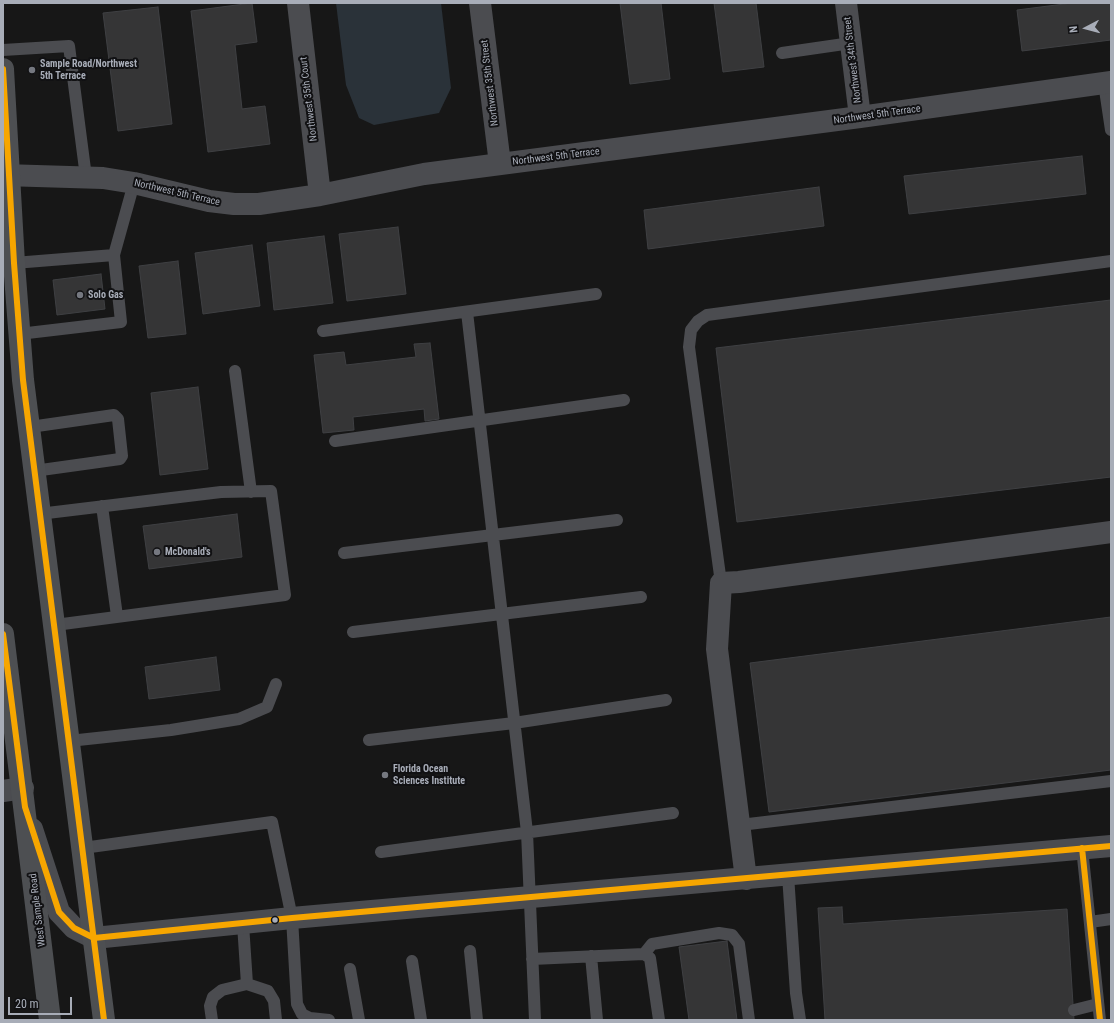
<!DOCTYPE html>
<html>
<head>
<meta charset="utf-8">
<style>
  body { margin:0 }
  #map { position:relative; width:1114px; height:1023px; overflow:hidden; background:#171717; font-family:"Roboto Condensed",sans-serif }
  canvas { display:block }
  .frame { position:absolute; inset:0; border:4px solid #a8adb8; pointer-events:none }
  .north { position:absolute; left:1066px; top:8px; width:40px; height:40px; -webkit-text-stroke:3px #111113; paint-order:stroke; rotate:264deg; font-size:11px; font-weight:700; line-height:16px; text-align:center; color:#a8adb8 }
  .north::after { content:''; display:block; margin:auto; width:14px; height:18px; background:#a8adb8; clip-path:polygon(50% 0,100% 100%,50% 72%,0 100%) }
  .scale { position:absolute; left:8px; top:997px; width:64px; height:18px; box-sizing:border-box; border:2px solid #a8adb8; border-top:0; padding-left:5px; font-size:12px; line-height:14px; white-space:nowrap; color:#a8adb8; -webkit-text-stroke:3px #111113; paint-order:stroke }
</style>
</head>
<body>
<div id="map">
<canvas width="1114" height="1023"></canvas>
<div class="frame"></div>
<div class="north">N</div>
<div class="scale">20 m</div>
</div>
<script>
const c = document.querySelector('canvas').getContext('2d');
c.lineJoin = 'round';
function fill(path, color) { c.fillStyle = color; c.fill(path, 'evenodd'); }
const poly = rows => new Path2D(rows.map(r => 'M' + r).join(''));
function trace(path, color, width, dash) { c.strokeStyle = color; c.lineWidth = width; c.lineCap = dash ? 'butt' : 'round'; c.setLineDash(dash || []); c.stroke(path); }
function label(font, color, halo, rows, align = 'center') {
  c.font = font + ' "Roboto Condensed",sans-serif'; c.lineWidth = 4; c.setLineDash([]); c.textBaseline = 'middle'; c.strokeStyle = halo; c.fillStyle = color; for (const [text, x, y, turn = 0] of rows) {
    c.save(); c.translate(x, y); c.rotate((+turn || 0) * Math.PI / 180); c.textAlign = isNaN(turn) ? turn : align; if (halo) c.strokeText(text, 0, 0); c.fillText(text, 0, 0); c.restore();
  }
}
fill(poly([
  [336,3,441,3,451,88,439,113,374,125,359,118,346,85]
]), '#2a3239');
const building = poly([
  [252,3,257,42,235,45,242,109,265,106,270,144,208,152,191,11,252,3],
  [620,3,661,3,670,79,630,84,620,3],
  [714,3,756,3,764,67,723,72,714,3],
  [1072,3,1111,3,1111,40,1022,51,1017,10,1072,3],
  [158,7,172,124,118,131,103,13,158,7],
  [1082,156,1086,194,909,214,904,176,1082,156],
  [819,187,824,226,648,249,644,210,819,187],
  [398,227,406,294,347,301,339,234,398,227],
  [324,236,333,303,274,310,267,243,324,236],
  [252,245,260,306,203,314,195,253,252,245],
  [178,261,186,334,148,338,139,266,178,261],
  [101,274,105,309,57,315,53,280,101,274],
  [1111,300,1111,477,737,522,716,348,1111,300],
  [430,343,439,419,425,421,424,409,353,417,354,430,323,433,314,355,344,352,346,365,416,357,414,344,430,343],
  [198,387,208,469,160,475,151,393,198,387],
  [237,514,242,557,149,569,143,526,237,514],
  [1111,617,1111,770,769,812,750,663,1111,617],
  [216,657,220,690,149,699,145,667,216,657],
  [842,907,843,924,1067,909,1074,1020,825,1020,818,908,842,907],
  [727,941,737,1020,689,1020,679,947,727,941]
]);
fill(building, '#353536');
trace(building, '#3f4043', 1);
trace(poly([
  [3,50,69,46,86,177],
  [782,53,851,43],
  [1104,83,1111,130],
  [114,255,134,183],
  [14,263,114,255,121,322,19,334],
  [467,312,527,832,535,1020],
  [323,331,596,294],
  [235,371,251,492],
  [30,427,114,415,118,419,122,456,120,459,34,471],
  [335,441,624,400],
  [102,506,117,616],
  [39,514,221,492,271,491,285,595,55,625],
  [344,553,617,520],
  [721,583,689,347,691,330,698,321,707,315,1111,261],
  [353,632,641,597],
  [369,740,514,723,666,700],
  [69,741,171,730,239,719,267,707,276,684],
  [740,825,1111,781],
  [83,848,272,822,292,918,297,1004,302,1014,310,1018,329,1020],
  [1082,848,1100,1020],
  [381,852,673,813],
  [788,875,796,993,800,1020],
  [1090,922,1111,919],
  [470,951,477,1020],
  [644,954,652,944,719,933,732,935,739,944,749,1020],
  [591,956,597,1020],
  [532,959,644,954,650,958,659,1020],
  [412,961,421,1020],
  [350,969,359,1020],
  [247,984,268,991,274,1001,276,1020],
  [1074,1010,1098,1004],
  [212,1020,210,1006,213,997,222,990,247,984,243,924]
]), '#4b4c50', 12);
trace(poly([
  [298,3,320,195],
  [480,3,500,164],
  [846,3,860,117],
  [3,175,103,178,134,183,209,201,234,204,259,204,320,195,424,174,860,117,1111,82],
  [3,791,23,788],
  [32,829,59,912,74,928,94,938,292,918,1111,846],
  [746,879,717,649,721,583,739,582,1111,532]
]), '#4b4c50', 22);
trace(poly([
  [3,69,14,263,23,380,104,1020],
  [3,634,50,1020]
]), '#4d4f52', 22);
trace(poly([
  [3,69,14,263,23,380,104,1020],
  [3,634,25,807,59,912,74,928,94,938],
  [1082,848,1100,1020],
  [94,938,292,918,1111,846]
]), '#f7a600', 6);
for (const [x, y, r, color] of [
  [32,70,4,"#757880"],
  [80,295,4,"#757880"],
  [157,552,4,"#757880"],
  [385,775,4,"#757880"],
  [275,920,3.5,"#a8adb8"]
]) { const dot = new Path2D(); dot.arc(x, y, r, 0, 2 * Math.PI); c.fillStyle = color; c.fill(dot); trace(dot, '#111113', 1.5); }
label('10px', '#a8adb8', '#111113', [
  ["Northwest 34th Street",853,60,-97],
  ["Northwest 35th Street",490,83,-97],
  ["Northwest 35th Court",309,99,-97],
  ["Northwest 5th Terrace",877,115,-8],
  ["Northwest 5th Terrace",556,157,-7],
  ["Northwest 5th Terrace",177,193,13],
  ["West Sample Road",38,910,-97]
]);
label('bold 10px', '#a8adb8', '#111113', [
  ["Sample Road/Northwest",40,64],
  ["5th Terrace",40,76],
  ["Solo Gas",88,295],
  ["McDonald's",165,552],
  ["Florida Ocean",393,769],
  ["Sciences Institute",393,781]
], 'left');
</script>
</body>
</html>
